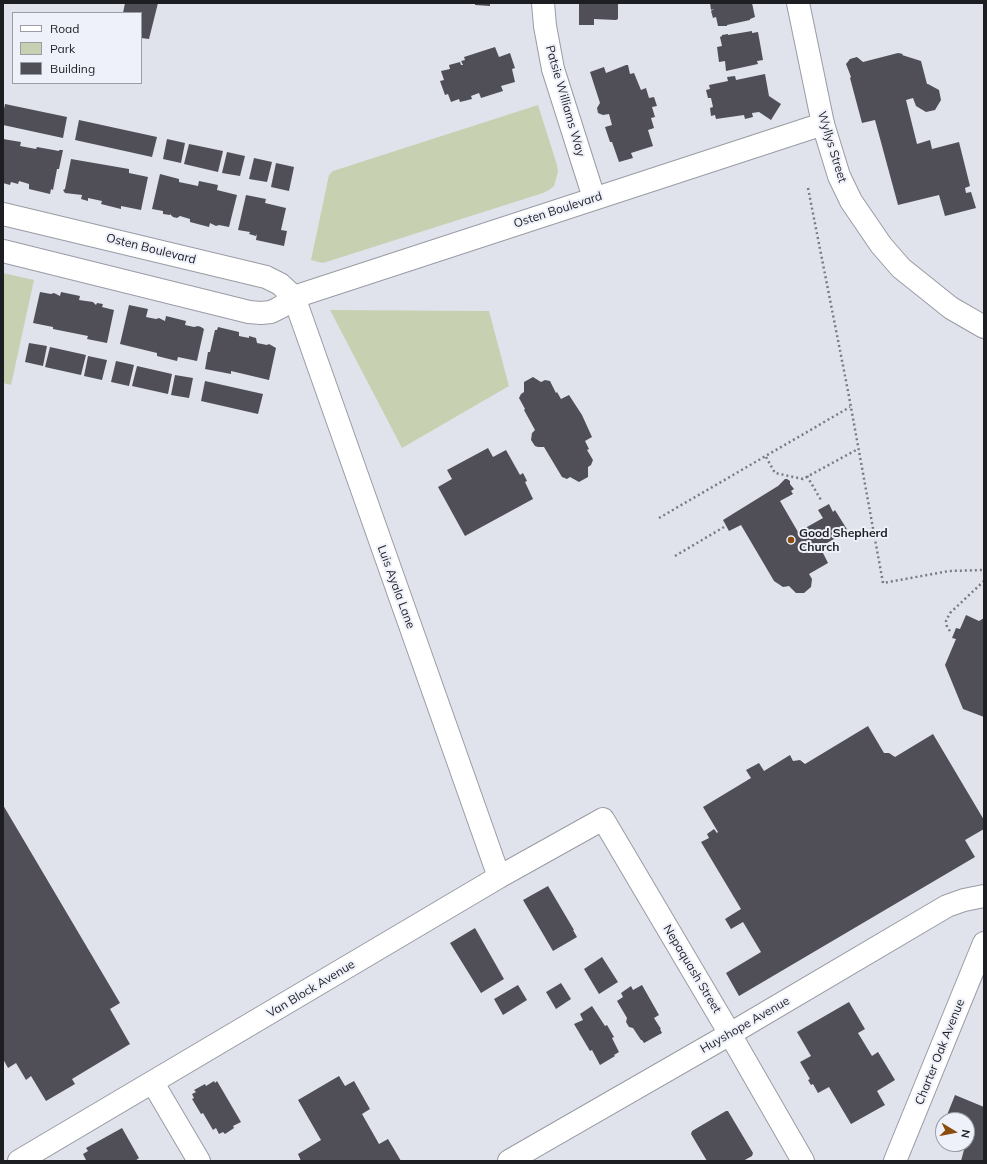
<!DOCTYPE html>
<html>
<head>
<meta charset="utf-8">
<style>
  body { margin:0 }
  #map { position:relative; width:987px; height:1164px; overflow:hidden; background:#e0e3ec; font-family:Mulish,sans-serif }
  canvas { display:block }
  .frame { position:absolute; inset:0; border:4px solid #1d1e22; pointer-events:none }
  .legend { position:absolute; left:12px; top:12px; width:130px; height:72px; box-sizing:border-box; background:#eef1fa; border:1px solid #9a9da4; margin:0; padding:5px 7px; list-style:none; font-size:12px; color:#1d1e22 }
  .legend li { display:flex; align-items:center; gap:8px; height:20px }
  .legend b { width:20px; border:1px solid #9a9da4 }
  .north { position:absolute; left:935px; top:1112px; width:40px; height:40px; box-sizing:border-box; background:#eef1fa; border:1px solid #9a9da4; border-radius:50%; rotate:100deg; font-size:11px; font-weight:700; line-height:16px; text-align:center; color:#1d1e22 }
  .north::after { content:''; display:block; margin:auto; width:14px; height:18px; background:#8a4d0e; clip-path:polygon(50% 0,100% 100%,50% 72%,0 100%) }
</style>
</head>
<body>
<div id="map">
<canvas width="987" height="1164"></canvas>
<div class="frame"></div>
<ul class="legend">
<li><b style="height:5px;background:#fff"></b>Road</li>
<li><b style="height:11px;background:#c7d1b1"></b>Park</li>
<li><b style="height:11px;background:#504f57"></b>Building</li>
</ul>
<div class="north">N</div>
</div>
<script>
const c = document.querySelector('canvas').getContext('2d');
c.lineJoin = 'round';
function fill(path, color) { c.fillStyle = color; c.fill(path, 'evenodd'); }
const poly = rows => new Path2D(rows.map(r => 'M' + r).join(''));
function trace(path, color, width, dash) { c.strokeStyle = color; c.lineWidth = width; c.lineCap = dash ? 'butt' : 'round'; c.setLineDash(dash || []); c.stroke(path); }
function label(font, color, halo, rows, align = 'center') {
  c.font = font + ' Mulish,sans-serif'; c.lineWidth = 4; c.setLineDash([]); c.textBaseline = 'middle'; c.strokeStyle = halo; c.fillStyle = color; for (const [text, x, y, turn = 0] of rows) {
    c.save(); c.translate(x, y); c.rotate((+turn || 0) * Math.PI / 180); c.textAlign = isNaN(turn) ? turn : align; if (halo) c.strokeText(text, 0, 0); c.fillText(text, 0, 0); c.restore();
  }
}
fill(poly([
  [538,105,557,165,558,172,554,186,549,190,543,193,323,263,311,260,329,175,333,171],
  [3,273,34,280,11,385,3,383],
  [330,310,489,311,509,386,402,448]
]), '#c7d1b1');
fill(poly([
  [125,3,158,3,149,39,141,38,141,13,123,13],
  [475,3,490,3,490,6,475,5],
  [579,3,618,3,618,19,616,20,594,19,594,25,579,25],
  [710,3,752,3,755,17,750,19,750,20,727,25,727,26,718,26,716,17,713,18,711,11,714,9,711,10],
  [752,31,752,33,758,32,763,60,757,61,758,64,726,71,725,61,719,62,717,47,722,46,720,37,722,36,722,35,728,34,728,35],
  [495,47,499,57,510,53,515,68,512,69,515,82,501,86,503,91,481,98,479,93,471,96,472,99,460,102,459,99,451,102,448,94,445,95,440,81,444,80,441,71,450,69,449,65,460,62,461,65,463,65,461,61,465,60,464,57],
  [898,53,903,54,902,55,921,61,927,84,928,84,939,90,941,100,935,110,926,112,916,106,913,98,906,100,917,144,930,140,932,149,959,142,970,186,965,188,966,193,971,192,976,208,945,216,939,195,898,205,875,120,862,123,850,78,851,77,846,64,850,59,857,57,863,62],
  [626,65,628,65,630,74,634,73,641,90,646,88,649,98,654,97,657,106,652,107,655,117,651,118,654,128,648,130,653,146,631,153,633,158,619,162,612,142,610,142,605,127,612,125,609,114,603,115,598,113,597,108,600,103,590,72,604,67,606,73],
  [765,74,769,96,781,104,771,120,759,112,752,113,753,117,745,119,744,115,716,119,715,115,711,116,710,108,713,107,711,98,708,98,706,90,710,89,709,85,728,81,727,77,735,76,736,80],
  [5,104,67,117,63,138,3,125,3,114],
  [79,120,157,137,152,157,75,140],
  [3,139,21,142,20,146,36,149,37,147,59,151,59,150,63,150,59,169,57,169,53,190,51,189,50,194,29,189,29,184,19,181,18,184,11,182,10,185,3,183],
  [167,139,185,143,181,163,163,159],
  [189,144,223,151,218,172,184,164],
  [227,152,245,156,240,176,222,173],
  [254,158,272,162,267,182,249,179],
  [71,159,129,169,129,173,148,177,141,210,121,206,121,209,101,204,102,201,88,198,88,201,81,199,82,195,65,193,63,190,65,189],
  [276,163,294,167,289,191,271,187],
  [160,174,179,179,179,182,198,186,199,181,218,185,217,190,237,195,229,227,219,225,216,226,210,223,209,227,190,222,190,219,180,216,177,218,173,217,170,214,170,215,163,214,163,211,152,209],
  [246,195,266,199,265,203,286,208,281,230,287,231,284,246,256,240,257,234,256,236,249,234,250,232,238,230],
  [40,292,51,294,54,293,60,296,61,292,80,296,79,300,93,302,96,305,97,303,103,304,102,307,114,310,107,343,87,339,88,336,53,329,53,327,33,323],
  [129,305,148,309,146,317,156,319,159,318,165,321,166,316,186,321,185,325,194,327,198,326,201,327,204,329,197,361,178,357,177,361,157,356,157,353,120,344],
  [218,327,239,332,239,336,249,338,249,336,256,338,257,343,267,345,269,344,276,348,269,380,231,371,231,374,205,369,208,352,210,352,215,330,217,330],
  [29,343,47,346,43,366,25,362],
  [50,347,86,355,81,375,45,367],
  [88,356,107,360,102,380,84,376],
  [116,361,134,365,129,386,111,382],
  [137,366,172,374,168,394,132,386],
  [175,375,193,378,189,398,171,395],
  [533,377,541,382,545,380,550,381,556,393,557,392,561,399,569,395,582,415,592,437,585,441,589,449,587,450,593,460,591,465,588,467,588,477,579,482,570,477,567,479,562,477,544,447,538,447,535,446,531,440,532,433,535,430,524,410,525,409,519,398,521,394,524,392,524,382],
  [205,381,263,394,258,414,201,401],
  [488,448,493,457,506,450,520,475,523,473,527,481,525,482,533,499,465,536,438,487,452,479,447,470],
  [785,479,787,479,790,481,790,484,794,489,791,491,793,494,780,501,798,532,823,518,818,510,829,504,833,512,835,510,848,531,820,547,828,563,809,574,812,579,811,587,804,593,796,593,789,586,783,587,774,581,741,525,729,531,723,520,778,486],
  [966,615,979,621,984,618,984,717,963,709,945,665,956,639,952,638,956,628,960,629],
  [868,726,884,753,889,753,895,757,933,734,984,820,984,829,965,840,975,857,739,996,726,973,761,952,743,922,731,929,725,919,741,909,701,842,709,838,707,834,714,829,717,833,718,832,703,807,751,778,746,770,759,763,764,771,790,755,793,761,800,760,805,764],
  [3,805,120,1003,110,1009,130,1044,72,1079,75,1084,46,1101,31,1076,26,1080,16,1063,8,1068,3,1059],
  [548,886,574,930,573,930,577,937,553,951,523,900],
  [475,928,504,979,481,993,450,943],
  [602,957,618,982,599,994,584,969],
  [561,983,571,999,556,1009,546,992],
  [518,985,527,1000,503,1015,494,999],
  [642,985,659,1015,654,1018,661,1029,660,1029,662,1033,644,1043,642,1040,641,1040,633,1028,629,1027,626,1022,627,1018,617,1001,623,997,621,993,631,986,633,990],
  [849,1002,865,1029,858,1033,872,1056,878,1052,895,1080,877,1091,885,1105,851,1124,829,1087,818,1093,813,1084,811,1085,808,1080,810,1079,800,1062,811,1056,797,1032],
  [592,1006,605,1026,607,1025,614,1037,612,1038,619,1052,614,1055,615,1056,600,1065,592,1050,590,1051,574,1024,583,1020,580,1014],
  [339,1076,345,1086,354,1081,370,1109,362,1114,379,1144,388,1139,401,1161,301,1161,298,1154,321,1140,298,1100],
  [214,1081,215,1083,217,1081,241,1122,233,1126,234,1128,225,1134,223,1132,219,1134,216,1128,213,1130,203,1113,201,1114,192,1099,194,1098,192,1094,196,1092,194,1090,205,1084,206,1086],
  [955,1095,984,1107,984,1161,961,1161,965,1146,964,1144,967,1144,967,1120,945,1120],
  [726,1111,728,1111,753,1153,752,1156,743,1161,707,1161,691,1134,692,1131],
  [122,1128,139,1158,135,1161,84,1161,86,1160,83,1154,88,1151,86,1148]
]), '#504f57');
const minor = poly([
  [543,3,545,26,553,69,594,198],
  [3,214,266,277,280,284,294,297,499,877],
  [3,251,249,312,261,313,271,312,281,307,294,297,823,124],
  [153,1083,199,1161],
  [19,1161,499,877,603,819,730,1034,803,1161],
  [509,1161,730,1034,947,906,964,900,984,896],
  [895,1161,984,943]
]);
const major = poly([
  [798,3,823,124,839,176,851,201,881,245,901,268,951,308,984,327]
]);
trace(minor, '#999ca4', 24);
trace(major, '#999ca4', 24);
trace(poly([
  [808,188,848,391,883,583,949,571,984,570],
  [766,457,775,473,803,479,858,449],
  [807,476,821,500],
  [659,518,850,407],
  [675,556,724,527],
  [950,631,947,627,946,621,950,613,984,581]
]), '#797b82', 2.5, [2, 3]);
trace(minor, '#fff', 22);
trace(major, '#fff', 22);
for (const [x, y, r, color] of [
  [791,540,4,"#8a4d0e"]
]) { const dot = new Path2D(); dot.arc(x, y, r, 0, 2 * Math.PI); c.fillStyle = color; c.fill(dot); trace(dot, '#eef1fa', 1.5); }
label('12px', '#1d1e22', '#eef1fa', [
  ["Patsie Williams Way",565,101,74],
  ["Wyllys Street",832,147,73],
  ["Osten Boulevard",558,210,-18],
  ["Osten Boulevard",151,249,14],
  ["Luis Ayala Lane",396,587,70],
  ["Nepaquash Street",692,969,59],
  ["Van Block Avenue",311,989,-31],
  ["Huyshope Avenue",745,1025,-30],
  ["Charter Oak Avenue",940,1052,-68]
]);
label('bold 12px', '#1d1e22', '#eef1fa', [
  ["Good Shepherd",799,533],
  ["Church",799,547]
], 'left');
</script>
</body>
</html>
